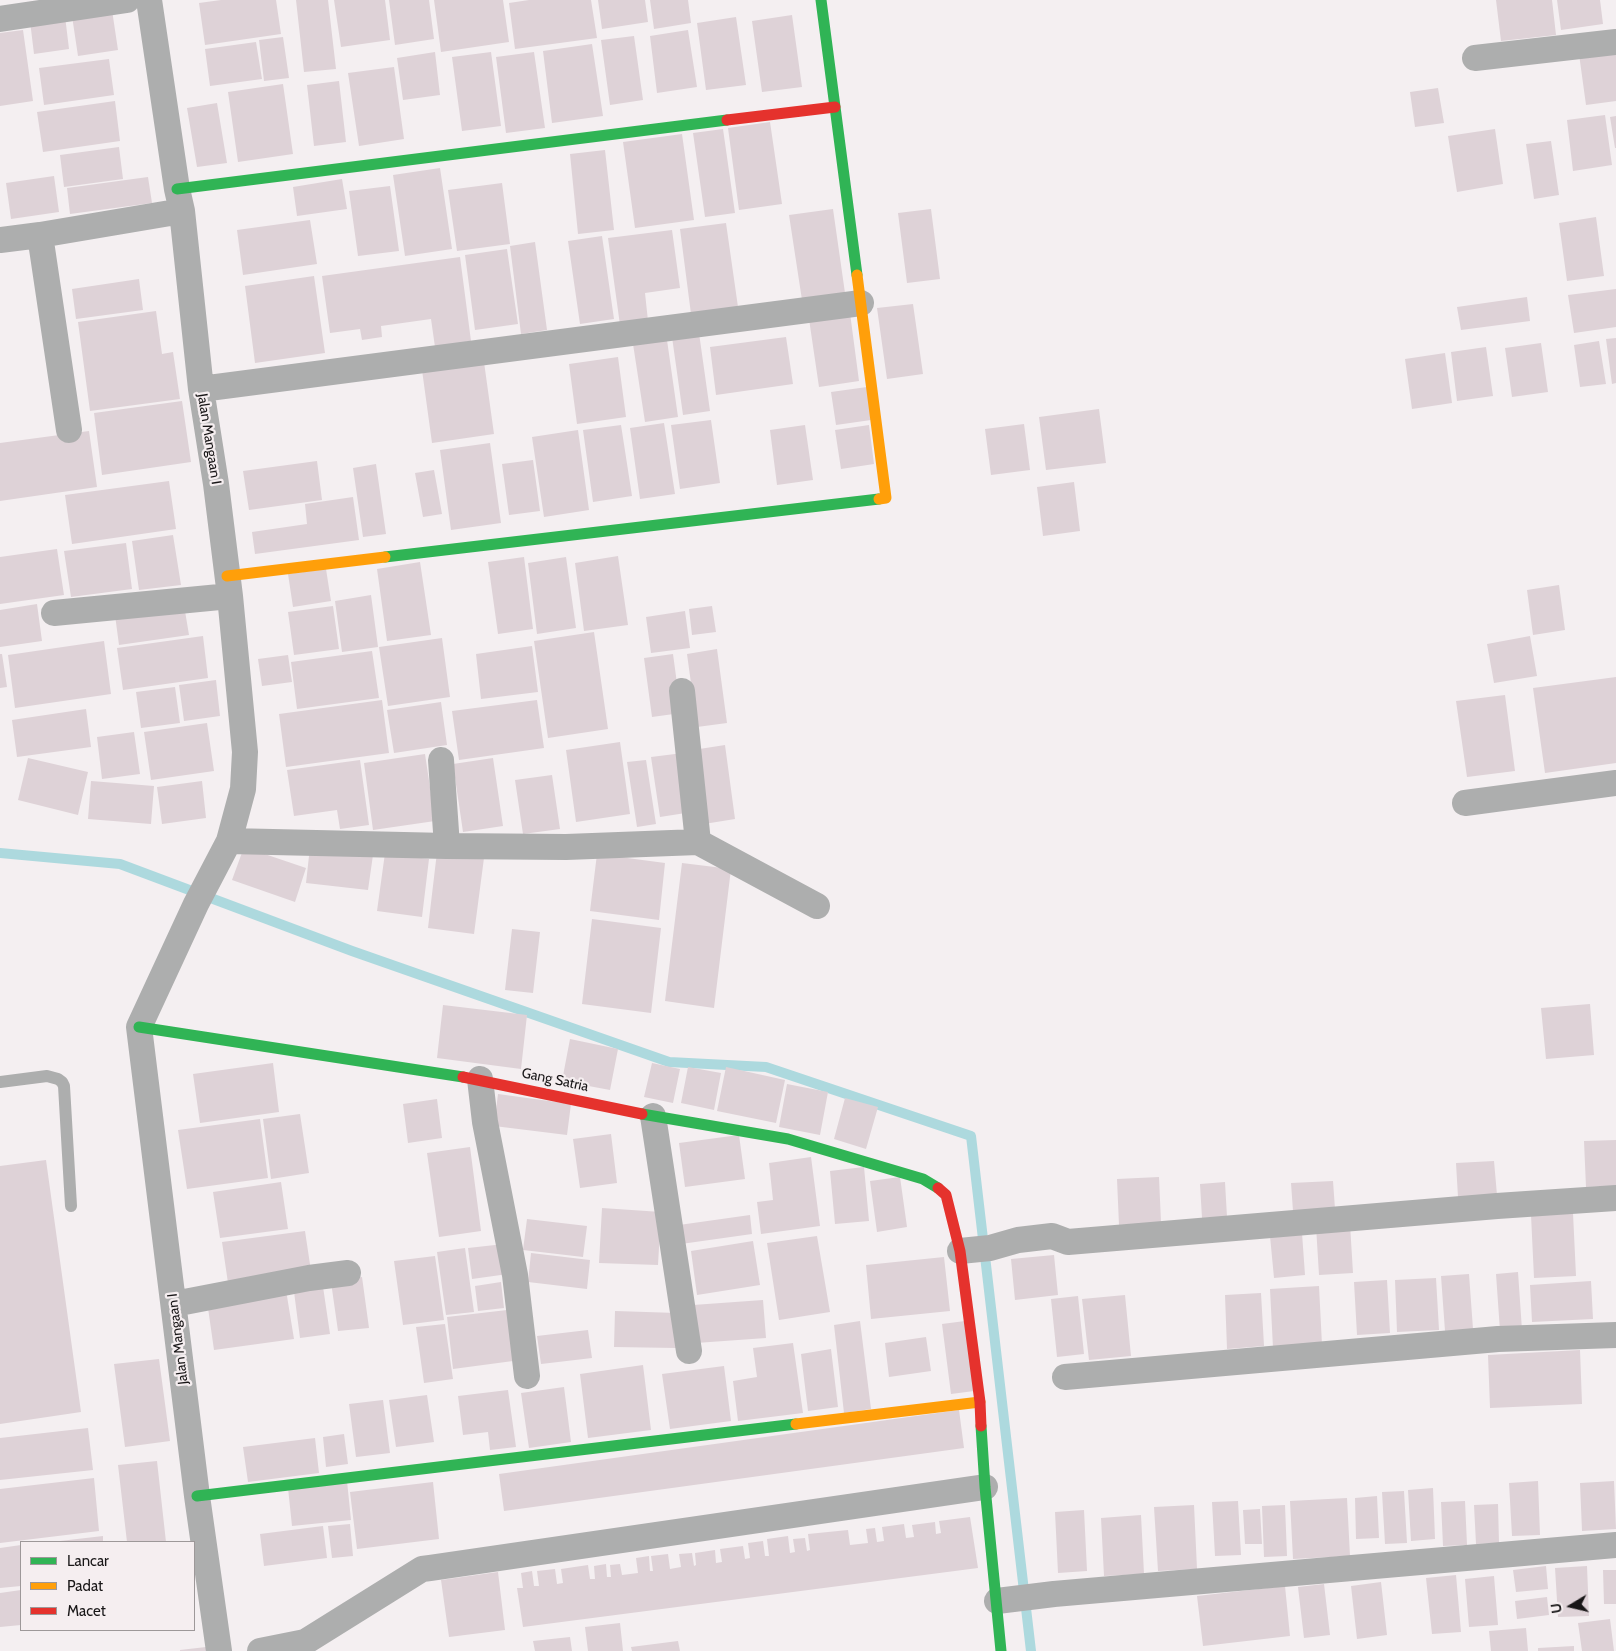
<!DOCTYPE html>
<html>
<head>
<meta charset="utf-8">
<style>
  body { margin:0 }
  #map { position:relative; width:1616px; height:1651px; overflow:hidden; background:#f4eff1; font-family:Cabin,sans-serif }
  canvas { display:block }
  .legend { position:absolute; left:20px; top:1541px; width:175px; height:90px; box-sizing:border-box; background:#f5eef0; border:1px solid #9d9899; margin:0; padding:6px 9px; list-style:none; font-size:15px; color:#181617 }
  .legend li { display:flex; align-items:center; gap:10px; height:25px }
  .legend b { width:25px; border:1px solid #9d9899 }
  .north { position:absolute; left:1546px; top:1581px; width:50px; height:50px; -webkit-text-stroke:4px #f5eef0; paint-order:stroke; rotate:261deg; font-size:14px; font-weight:700; line-height:20px; text-align:center; color:#181617 }
  .north::after { content:''; display:block; margin:auto; width:18px; height:22px; background:#181617; clip-path:polygon(50% 0,100% 100%,50% 72%,0 100%) }
</style>
</head>
<body>
<div id="map">
<canvas width="1616" height="1651"></canvas>
<ul class="legend">
<li><b style="height:6px;background:#30b455"></b>Lancar</li>
<li><b style="height:6px;background:#ff9f0a"></b>Padat</li>
<li><b style="height:6px;background:#e5322d"></b>Macet</li>
</ul>
<div class="north">U</div>
</div>
<script>
const c = document.querySelector('canvas').getContext('2d');
c.lineJoin = 'round';
const poly = rows => new Path2D(rows.map(r => 'M' + r).join(''));
function trace(path, color, width, dash) { c.strokeStyle = color; c.lineWidth = width; c.lineCap = dash ? 'butt' : 'round'; c.setLineDash(dash || []); c.stroke(path); }
function fill(path, color) { c.fillStyle = color; c.fill(path, 'evenodd'); }
function label(font, color, halo, rows, align = 'center') {
  c.font = font + ' Cabin,sans-serif'; c.lineWidth = 4.5; c.setLineDash([]); c.textBaseline = 'middle'; c.strokeStyle = halo; c.fillStyle = color; for (const [text, x, y, turn = 0] of rows) {
    c.save(); c.translate(x, y); c.rotate((+turn || 0) * Math.PI / 180); c.textAlign = isNaN(turn) ? turn : align; if (halo) c.strokeText(text, 0, 0); c.fillText(text, 0, 0); c.restore();
  }
}
trace(poly([
  [0,853,120,864,352,951,669,1062,766,1067,971,1136,1031,1651]
]), '#add9de', 10);
fill(poly([
  [221,0,276,0,281,34,205,45,199,3],
  [296,0,328,0,336,69,304,72],
  [334,0,385,0,390,40,341,47],
  [389,0,429,0,434,39,395,45],
  [434,0,503,0,509,42,441,52],
  [529,0,591,0,597,38,515,49,509,3],
  [598,0,645,0,648,22,602,29],
  [650,0,688,0,691,23,654,29],
  [1496,0,1552,0,1556,35,1501,41],
  [1557,0,1600,0,1603,24,1561,30],
  [112,10,118,50,78,56,72,16],
  [792,15,802,87,762,92,752,21],
  [65,16,69,49,34,54,30,21],
  [736,17,746,85,706,90,697,23],
  [23,30,33,101,0,106,0,33],
  [688,30,697,87,657,93,650,36],
  [634,36,643,100,610,105,601,40],
  [283,37,289,78,264,81,259,40],
  [256,42,262,79,210,86,205,49],
  [592,44,603,116,552,123,543,51],
  [1616,49,1616,101,1586,105,1579,54],
  [435,52,440,95,403,100,397,58],
  [491,52,501,126,462,131,452,57],
  [534,52,545,128,506,133,496,57],
  [109,59,114,95,44,105,39,68],
  [394,67,404,139,359,146,348,73],
  [339,81,346,142,314,146,307,85],
  [283,84,293,154,238,162,228,92],
  [1438,88,1444,123,1415,127,1410,92],
  [115,101,120,141,43,152,37,112],
  [217,103,227,163,197,167,187,108],
  [1605,115,1612,165,1573,171,1567,120],
  [1616,116,1616,148,1615,148,1610,117],
  [770,122,782,204,739,210,728,128],
  [723,129,735,213,705,217,693,133],
  [1495,129,1503,184,1457,192,1448,136],
  [682,134,694,220,635,228,623,142],
  [1551,141,1559,195,1534,199,1526,144],
  [119,147,123,179,64,187,60,155],
  [605,150,614,230,578,234,570,154],
  [440,168,452,249,405,256,393,175],
  [54,176,59,212,11,219,6,183],
  [148,177,152,203,70,214,67,188],
  [342,179,347,209,297,216,293,187],
  [502,183,510,244,457,251,448,190],
  [390,186,399,251,358,256,349,191],
  [833,209,845,293,802,300,789,215],
  [931,209,940,279,907,283,898,213],
  [1596,217,1604,276,1567,281,1559,223],
  [310,220,317,264,243,275,237,230],
  [726,223,738,307,691,314,680,229],
  [672,230,680,288,645,293,648,321,620,325,608,238],
  [602,236,614,319,580,324,568,241],
  [535,242,547,330,521,334,510,246],
  [507,249,518,324,475,330,465,255],
  [460,257,471,341,435,347,431,319,381,326,382,337,362,340,360,329,330,333,322,276],
  [314,276,325,353,255,363,245,286],
  [139,279,143,310,76,319,72,289],
  [1616,289,1616,327,1574,333,1568,295],
  [1527,297,1530,321,1461,330,1457,307],
  [913,304,923,374,887,379,877,308],
  [156,311,162,354,173,352,180,399,90,411,78,322],
  [850,313,859,381,819,387,809,319],
  [699,333,710,411,683,415,672,337],
  [786,337,793,384,716,395,710,347],
  [1616,338,1616,383,1612,384,1606,339],
  [667,340,678,417,645,422,633,344],
  [1599,341,1606,384,1580,387,1574,345],
  [1541,343,1548,392,1512,397,1505,348],
  [1486,347,1493,396,1457,401,1451,352],
  [1445,353,1452,403,1412,409,1405,359],
  [618,357,626,417,577,424,569,364],
  [484,362,494,434,432,443,422,370],
  [867,387,871,420,836,425,831,392],
  [182,401,191,462,102,475,94,413],
  [1099,409,1106,463,1046,470,1039,417],
  [711,420,720,483,680,489,671,425],
  [664,423,675,494,640,499,630,428],
  [1024,424,1030,470,991,475,985,429],
  [621,425,632,496,593,502,583,430],
  [805,425,813,480,777,485,770,430],
  [869,425,874,464,841,469,835,430],
  [578,430,589,510,544,517,532,437],
  [89,431,97,487,0,501,0,443],
  [490,443,501,523,451,530,440,450],
  [533,460,540,511,509,515,502,464],
  [317,461,322,500,249,510,243,471],
  [376,464,386,534,363,537,353,468],
  [434,470,442,514,423,517,415,473],
  [169,481,176,529,72,544,65,495],
  [1074,482,1080,531,1043,536,1037,487],
  [353,497,359,540,255,554,252,532,307,524,305,504],
  [173,535,181,585,139,590,132,541],
  [126,543,132,589,71,597,64,551],
  [57,549,64,595,0,604,0,557],
  [618,556,628,625,584,631,575,563],
  [524,557,533,629,498,634,488,562],
  [566,557,576,628,537,634,528,563],
  [420,562,431,635,387,641,377,569],
  [326,569,331,601,293,607,288,574],
  [1559,585,1565,630,1533,635,1527,590],
  [371,595,378,647,342,652,335,601],
  [37,604,42,641,0,647,0,610],
  [184,605,189,635,119,645,115,615],
  [333,606,339,649,294,655,288,612],
  [712,606,716,632,692,635,689,609],
  [685,611,690,648,651,653,646,617],
  [594,632,608,729,548,738,534,641],
  [203,636,208,678,123,690,117,648],
  [1530,636,1537,676,1494,683,1487,644],
  [442,638,450,697,388,706,379,647],
  [104,641,111,694,15,708,8,655],
  [532,646,538,692,481,699,476,654],
  [717,649,727,723,697,727,687,654],
  [372,651,379,698,297,709,291,662],
  [0,654,2,654,7,687,0,688],
  [673,654,681,713,652,717,644,658],
  [288,655,292,682,262,686,258,659],
  [1616,677,1616,763,1545,773,1533,688],
  [216,680,220,716,184,721,179,685],
  [175,687,180,723,141,728,136,692],
  [1505,695,1515,771,1467,777,1456,701],
  [382,700,389,753,286,767,279,714],
  [537,700,544,748,459,760,452,711],
  [441,702,447,745,394,753,387,710],
  [86,709,91,747,17,757,12,720],
  [207,723,214,771,151,780,144,732],
  [134,732,140,774,102,779,97,737],
  [620,742,630,814,576,822,566,750],
  [725,745,735,819,704,824,693,750],
  [683,753,692,812,660,817,651,757],
  [425,754,435,821,373,830,364,763],
  [28,758,88,772,78,815,18,800],
  [493,758,503,826,463,832,453,764],
  [360,760,369,825,340,829,337,810,294,816,287,770],
  [646,760,656,824,637,827,627,762],
  [552,775,560,829,523,834,515,780],
  [91,781,154,786,151,824,88,819],
  [202,781,206,818,162,824,157,787],
  [244,847,306,868,295,902,232,880],
  [310,847,373,855,368,890,306,883],
  [437,852,484,858,474,934,428,928],
  [385,853,429,859,422,917,377,911],
  [597,854,665,863,659,920,590,911],
  [682,863,731,869,714,1008,665,1001],
  [592,919,661,928,651,1013,582,1004],
  [512,929,540,932,533,993,505,990],
  [1590,1004,1594,1055,1546,1059,1541,1008],
  [443,1005,527,1015,521,1069,437,1058],
  [570,1039,618,1049,610,1090,562,1081],
  [273,1063,279,1112,200,1123,193,1074],
  [652,1063,680,1069,673,1103,644,1097],
  [688,1067,721,1073,714,1110,681,1103],
  [726,1067,785,1080,776,1123,717,1111],
  [787,1084,828,1092,820,1135,779,1127],
  [498,1094,571,1104,567,1135,494,1126],
  [845,1098,878,1107,866,1149,834,1139],
  [437,1099,442,1138,408,1143,403,1104],
  [300,1114,309,1173,271,1179,263,1119],
  [260,1119,268,1178,187,1189,178,1130],
  [611,1134,617,1183,580,1188,573,1139],
  [739,1135,745,1179,685,1187,679,1143],
  [1616,1140,1616,1186,1586,1187,1584,1141],
  [470,1147,481,1231,439,1237,427,1153],
  [811,1157,820,1226,761,1234,757,1202,773,1200,769,1163],
  [46,1160,81,1412,0,1424,0,1166],
  [1494,1161,1497,1195,1458,1197,1456,1163],
  [864,1167,869,1221,835,1224,830,1171],
  [900,1177,907,1227,877,1232,870,1181],
  [1159,1177,1161,1223,1119,1225,1117,1179],
  [1333,1181,1335,1209,1293,1211,1291,1183],
  [281,1182,288,1229,220,1238,213,1192],
  [1225,1182,1227,1217,1202,1218,1200,1184],
  [602,1208,661,1212,658,1265,599,1263],
  [1573,1213,1576,1276,1534,1278,1531,1215],
  [750,1215,752,1234,681,1244,679,1225],
  [527,1219,587,1226,583,1257,523,1250],
  [1350,1224,1353,1273,1319,1275,1316,1226],
  [305,1231,311,1271,228,1283,222,1242],
  [1302,1233,1305,1275,1274,1278,1270,1236],
  [817,1236,830,1312,779,1320,767,1243],
  [753,1241,760,1285,697,1295,691,1251],
  [504,1244,508,1274,472,1279,468,1248],
  [465,1248,474,1312,446,1315,437,1252],
  [531,1253,590,1260,587,1289,528,1282],
  [1054,1255,1058,1295,1015,1300,1011,1259],
  [435,1256,444,1320,403,1325,394,1261],
  [944,1257,950,1311,871,1319,866,1265],
  [1518,1272,1522,1330,1500,1331,1496,1274],
  [1469,1274,1473,1329,1445,1331,1441,1276],
  [362,1277,369,1328,338,1331,331,1282],
  [1436,1278,1439,1330,1397,1332,1395,1280],
  [322,1280,330,1334,300,1338,293,1284],
  [1387,1280,1390,1333,1357,1335,1354,1282],
  [1591,1281,1593,1319,1532,1322,1530,1285],
  [501,1282,504,1308,478,1311,475,1286],
  [1319,1286,1322,1345,1273,1348,1270,1289],
  [286,1290,294,1339,214,1350,207,1301],
  [1261,1293,1264,1346,1227,1349,1225,1295],
  [1125,1295,1131,1356,1089,1360,1082,1299],
  [1078,1296,1084,1354,1057,1357,1051,1299],
  [763,1300,766,1338,696,1343,693,1305],
  [507,1310,513,1361,453,1369,447,1317],
  [615,1311,677,1313,676,1348,614,1347],
  [860,1321,871,1409,844,1413,834,1325],
  [965,1321,974,1391,951,1394,942,1324],
  [445,1324,453,1379,424,1383,416,1327],
  [588,1330,592,1358,541,1364,537,1336],
  [926,1337,931,1371,889,1377,885,1343],
  [793,1343,803,1413,738,1421,733,1381,757,1377,753,1348],
  [831,1349,838,1407,808,1411,801,1354],
  [1580,1350,1582,1404,1490,1408,1488,1355],
  [159,1359,170,1441,125,1447,114,1364],
  [643,1365,651,1430,588,1438,580,1374],
  [724,1366,731,1421,670,1429,662,1374],
  [564,1387,571,1442,529,1448,521,1393],
  [508,1390,516,1447,490,1450,488,1432,463,1435,458,1396],
  [427,1395,434,1442,396,1447,389,1400],
  [383,1400,390,1453,356,1457,349,1404],
  [959,1410,964,1448,504,1511,499,1474],
  [88,1428,93,1470,0,1480,0,1438],
  [344,1434,348,1464,326,1467,323,1437],
  [315,1438,319,1473,248,1482,243,1447],
  [157,1461,166,1542,127,1542,118,1465],
  [94,1478,99,1531,0,1543,0,1489],
  [347,1481,351,1520,292,1526,288,1488],
  [1538,1481,1540,1535,1512,1536,1509,1483],
  [1614,1481,1616,1529,1582,1531,1580,1483],
  [433,1482,439,1539,357,1549,350,1492],
  [1433,1488,1435,1539,1411,1541,1408,1490],
  [1404,1491,1407,1543,1385,1544,1382,1492],
  [1377,1496,1379,1538,1356,1539,1355,1498],
  [1347,1498,1350,1556,1293,1559,1290,1501],
  [1238,1501,1241,1555,1215,1556,1212,1502],
  [1465,1501,1467,1545,1443,1546,1441,1502],
  [1498,1504,1499,1543,1476,1544,1474,1505],
  [1194,1505,1197,1569,1158,1571,1154,1507],
  [1285,1505,1287,1556,1264,1557,1262,1506],
  [1260,1509,1262,1544,1245,1544,1243,1510],
  [1084,1510,1087,1571,1058,1573,1055,1512],
  [1141,1515,1144,1574,1104,1576,1101,1518],
  [970,1517,978,1568,523,1627,517,1588,523,1588,521,1573,532,1571,534,1586,539,1586,537,1571,555,1569,557,1584,563,1583,561,1569,588,1565,590,1579,595,1579,594,1566,606,1564,607,1577,611,1577,610,1565,620,1564,622,1575,638,1573,636,1558,649,1556,650,1571,653,1571,651,1556,668,1554,670,1569,681,1567,679,1554,692,1553,694,1566,696,1565,695,1553,715,1550,716,1563,722,1562,720,1549,743,1546,745,1559,750,1558,748,1543,763,1541,765,1556,769,1556,767,1539,788,1536,790,1553,795,1552,793,1539,805,1538,807,1551,810,1550,808,1534,848,1530,850,1545,868,1543,866,1529,875,1528,877,1542,884,1541,882,1527,904,1524,906,1538,914,1537,912,1525,935,1522,936,1534,941,1533,939,1521],
  [350,1524,353,1556,332,1558,328,1526],
  [323,1526,327,1558,264,1566,260,1534],
  [103,1536,103,1542,60,1542,60,1541],
  [21,1545,21,1586,0,1588,0,1548],
  [1546,1566,1548,1589,1516,1592,1513,1570],
  [1587,1566,1589,1616,1558,1617,1555,1568],
  [1603,1570,1616,1570,1616,1604,1604,1604],
  [498,1572,505,1630,449,1637,441,1580],
  [1456,1575,1461,1632,1432,1634,1426,1578],
  [1494,1576,1498,1625,1469,1627,1465,1579],
  [1381,1582,1387,1635,1357,1639,1351,1586],
  [1324,1584,1330,1635,1304,1638,1298,1587],
  [1285,1586,1290,1636,1203,1646,1197,1596],
  [21,1590,21,1625,0,1627,0,1593],
  [1547,1597,1549,1615,1517,1619,1515,1601],
  [1610,1619,1614,1651,1582,1651,1578,1623],
  [620,1623,623,1651,588,1651,585,1627],
  [1526,1628,1528,1651,1491,1651,1489,1631],
  [570,1637,572,1651,535,1651,533,1641],
  [678,1641,680,1651,632,1651,631,1647],
  [1574,1646,1574,1651,1538,1651,1538,1648],
  [206,1647,206,1651,180,1651,180,1650]
]), '#ded2d7');
trace(poly([
  [0,1082,47,1076,58,1079,62,1082,64,1086,71,1206]
]), '#adaeae', 12);
trace(poly([
  [149,0,177,189,182,211,201,389,216,484,230,596,245,752,243,789,229,841,196,904,139,1027,197,1496,219,1651],
  [0,19,127,0],
  [1475,58,1616,42],
  [40,235,69,430],
  [0,240,40,235,182,211],
  [201,389,861,303],
  [54,613,230,596],
  [682,691,698,842],
  [441,760,447,846],
  [1465,803,1616,783],
  [229,841,447,846,566,847,698,842,817,906],
  [480,1079,485,1122,515,1275,527,1376],
  [653,1116,689,1351],
  [960,1251,990,1248,1018,1240,1052,1236,1068,1242,1497,1206,1616,1198],
  [174,1304,309,1278,348,1273],
  [1065,1377,1498,1339,1616,1335],
  [997,1601,1054,1594,1616,1545],
  [260,1651,305,1642,422,1569,430,1568,985,1487]
]), '#adaeae', 26);
trace(poly([
  [821,0,857,275],
  [177,189,727,120],
  [385,557,879,499],
  [139,1027,463,1077],
  [642,1114,788,1139,923,1179,938,1188],
  [981,1426,985,1487,1001,1651],
  [197,1496,796,1424]
]), '#30b455', 11);
trace(poly([
  [857,275,886,498,879,499],
  [227,576,385,557],
  [796,1424,980,1402]
]), '#ff9f0a', 11);
trace(poly([
  [727,120,835,107],
  [463,1077,642,1114],
  [938,1188,946,1195,960,1251,980,1402,981,1426]
]), '#e5322d', 11);
label('14px', '#181617', '#f5eef0', [
  ["Jalan Mangaan I",209,439,81],
  ["Gang Satria",555,1080,12],
  ["Jalan Mangaan I",178,1339,-97]
]);
</script>
</body>
</html>
